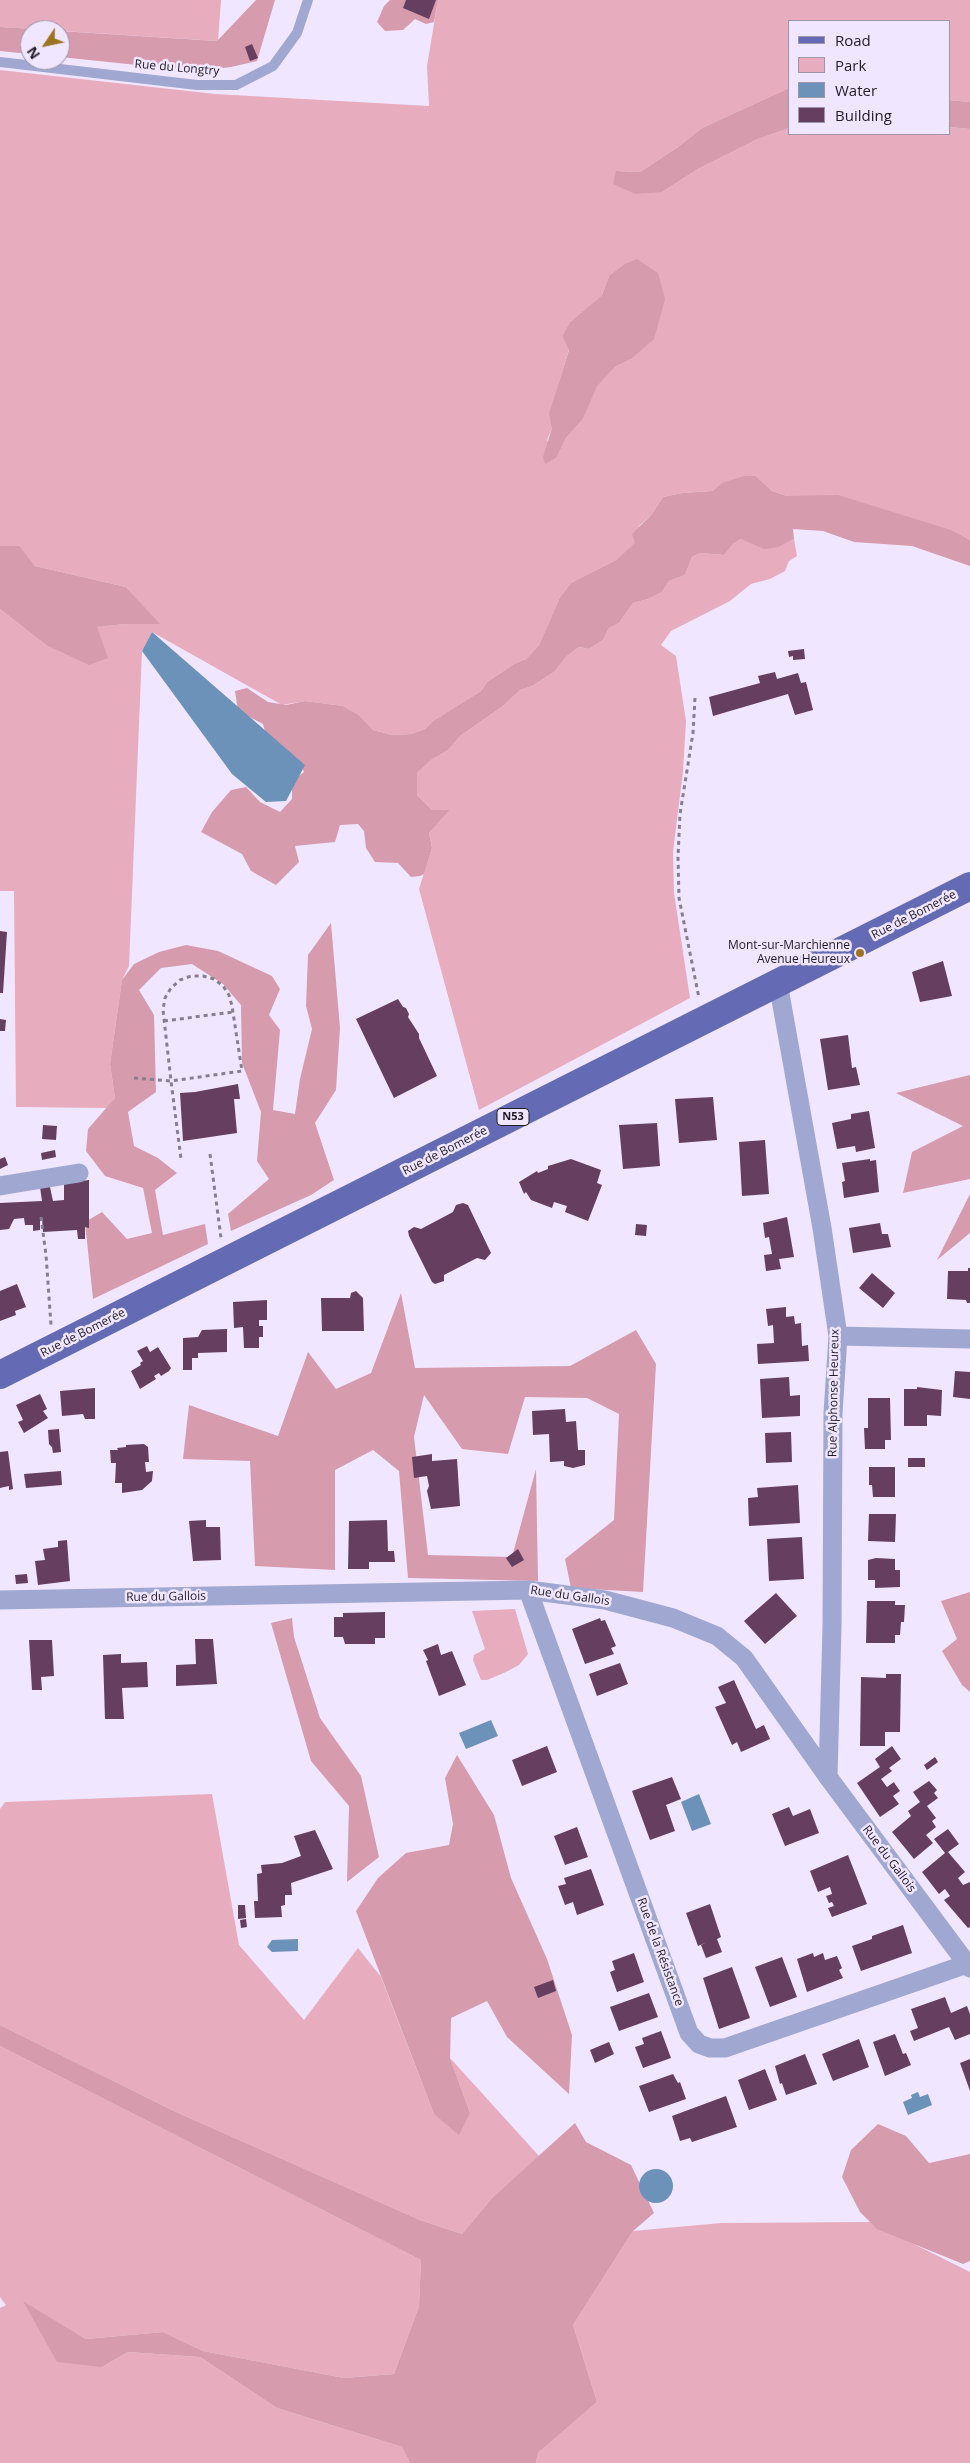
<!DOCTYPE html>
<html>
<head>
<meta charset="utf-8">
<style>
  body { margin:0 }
  #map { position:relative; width:970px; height:2463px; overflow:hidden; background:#f1e6ff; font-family:"Open Sans",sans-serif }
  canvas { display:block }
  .legend { position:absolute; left:788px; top:20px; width:162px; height:115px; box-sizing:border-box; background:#f1e6ff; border:1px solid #9d95a8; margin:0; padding:6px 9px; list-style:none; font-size:15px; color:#201c26 }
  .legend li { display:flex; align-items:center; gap:10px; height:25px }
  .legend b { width:25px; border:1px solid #9d95a8 }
  .north { position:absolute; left:20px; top:20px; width:50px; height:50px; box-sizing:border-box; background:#f1e6ff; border:1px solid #9d95a8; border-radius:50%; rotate:236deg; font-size:14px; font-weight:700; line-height:20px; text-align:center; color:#201c26 }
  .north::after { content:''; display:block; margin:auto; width:18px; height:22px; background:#9c7421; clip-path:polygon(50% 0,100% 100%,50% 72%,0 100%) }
</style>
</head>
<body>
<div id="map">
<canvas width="970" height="2463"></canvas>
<ul class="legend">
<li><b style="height:6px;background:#646bb4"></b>Road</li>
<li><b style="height:14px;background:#e7acbe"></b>Park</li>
<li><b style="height:14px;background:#6c92ba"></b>Water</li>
<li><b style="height:14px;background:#653e60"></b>Building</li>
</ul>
<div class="north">N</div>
</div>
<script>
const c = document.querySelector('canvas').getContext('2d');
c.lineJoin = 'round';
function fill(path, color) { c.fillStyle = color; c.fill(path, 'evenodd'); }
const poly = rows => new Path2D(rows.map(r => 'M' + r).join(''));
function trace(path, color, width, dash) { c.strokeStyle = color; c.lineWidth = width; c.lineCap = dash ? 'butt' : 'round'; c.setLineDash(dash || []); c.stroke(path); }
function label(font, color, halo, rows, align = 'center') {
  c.font = font + ' "Open Sans",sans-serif'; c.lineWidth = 5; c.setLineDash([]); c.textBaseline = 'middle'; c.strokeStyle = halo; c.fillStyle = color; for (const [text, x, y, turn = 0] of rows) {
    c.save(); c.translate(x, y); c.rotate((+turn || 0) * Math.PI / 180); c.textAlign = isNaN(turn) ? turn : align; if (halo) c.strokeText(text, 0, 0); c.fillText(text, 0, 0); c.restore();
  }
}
fill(poly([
  [0,0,221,0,218,41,0,27],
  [438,0,970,0,970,102,949,100,949,21,789,21,789,88,702,128,678,147,640,172,616,171,662,192,698,169,758,139,789,128,789,134,949,134,949,127,970,129,970,540,954,531,787,496,772,491,756,476,713,491,682,493,663,497,652,514,639,526,636,543,616,560,571,583,560,597,539,645,526,659,514,664,487,682,481,691,433,721,425,729,411,734,392,735,373,730,359,715,343,706,305,701,282,705,152,632,142,651,129,966,122,980,110,1064,115,1098,107,1108,16,1107,14,891,0,891,0,609,46,645,96,627,125,624,159,624,126,587,35,566,20,546,0,546,0,70,215,94,429,106,427,66],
  [609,276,631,359,615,367,596,386,583,419,566,438,557,457,547,440,552,428,557,389,569,349,562,336,570,322,602,295],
  [741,539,779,547,794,539,797,556,789,561,785,571,770,579,751,584,730,601,671,631,661,645,676,656,686,721,683,771,673,852,674,893,690,998,479,1110,419,889,432,848,429,833,450,810,432,810,417,795,417,773,431,760,448,750,460,736,503,706,520,690,532,686,554,672,567,656,579,647,589,649,603,640,609,628,619,623,633,603,648,599,662,592,669,581,685,575,692,557,700,553,724,555,733,544],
  [515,1609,528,1654,519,1665,506,1672,487,1680,481,1680,473,1660,474,1655,485,1649,472,1611],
  [212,1794,239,1945,304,2020,358,1948,381,1977,434,2114,470,2113,450,2058,539,2156,492,2198,462,2234,420,2220,176,2112,0,2025,0,1809,5,1802],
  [0,2046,421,2260,419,2306,394,2374,344,2378,203,2351,163,2332,86,2339,24,2302,102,2367,128,2352,200,2357,277,2408,402,2447,410,2463,0,2463,0,2308,6,2305,0,2297],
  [870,2222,970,2272,970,2463,536,2463,538,2453,597,2402,573,2325,633,2231,721,2223]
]), '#e7acbe');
fill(poly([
  [256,0,275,0,257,61,231,67,195,71,60,57,60,31,217,41],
  [390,0,438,0,434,22,426,24,415,19,403,30,385,31,377,22,384,6],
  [0,27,51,30,30,30,30,54,0,51],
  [789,88,789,128,758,139,698,169,662,192,635,194,613,184,616,171,640,172,678,147,702,128],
  [949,100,970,102,970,129,949,127],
  [637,259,658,273,665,299,654,339,631,359,615,367,597,386,583,419,566,438,557,457,545,464,543,457,552,428,549,414,569,350,562,336,570,322,602,295,609,276,625,264],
  [744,476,756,476,772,491,787,496,838,495,954,531,970,540,970,566,912,546,854,542,823,531,793,529,794,539,779,547,764,549,741,539,733,544,724,555,700,553,692,557,685,575,669,581,662,592,648,599,633,603,619,623,609,628,603,640,589,649,579,647,567,656,554,672,532,686,520,690,503,706,460,736,448,750,431,760,417,773,417,795,432,810,450,810,429,833,432,848,424,874,420,876,411,877,398,863,375,862,366,848,364,831,358,824,340,825,335,842,295,846,299,862,276,885,251,871,242,854,201,832,212,812,231,790,246,787,260,802,280,812,292,799,292,781,304,772,299,760,266,735,263,724,238,711,235,691,247,688,268,702,286,705,305,701,343,706,359,715,373,730,392,735,411,734,425,729,433,721,481,691,487,682,514,664,526,659,539,645,560,597,571,583,616,560,635,543,632,534,652,514,663,497,682,493,713,491,722,483],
  [0,546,20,546,35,566,126,587,160,624,125,624,97,627,108,658,89,665,46,645,0,609],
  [331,923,340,1028,336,1090,315,1123,334,1180,311,1195,231,1231,228,1214,269,1179,257,1161,261,1112,242,1063,241,1005,223,984,192,964,161,968,139,990,154,1015,156,1092,128,1112,134,1146,158,1158,177,1173,155,1190,163,1235,205,1224,208,1244,93,1299,85,1222,102,1212,127,1239,152,1233,143,1188,105,1176,86,1151,88,1129,115,1098,110,1064,122,980,134,964,159,952,186,945,218,951,272,976,280,989,269,1015,280,1030,273,1110,295,1114,300,1079,312,1029,306,1006,308,955],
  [970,1075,970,1179,903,1193,912,1152,963,1126,896,1093],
  [970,1194,970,1233,937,1260],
  [401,1293,415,1368,570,1366,636,1330,656,1364,643,1592,571,1588,565,1559,614,1520,619,1414,587,1398,525,1397,508,1454,462,1449,424,1395,414,1437,428,1555,512,1557,536,1469,538,1581,408,1578,399,1471,373,1450,335,1470,335,1570,255,1566,250,1461,183,1459,189,1405,278,1436,308,1352,336,1389,371,1373],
  [970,1592,970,1692,962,1685,942,1651,957,1639,941,1601],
  [292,1618,294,1637,320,1718,361,1776,379,1857,347,1882,349,1806,311,1761,271,1623],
  [457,1755,494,1815,511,1878,547,1959,572,2035,569,2094,507,2037,487,2001,451,2018,450,2058,470,2113,459,2135,434,2114,356,1911,378,1878,406,1853,449,1845,453,1824,445,1778],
  [0,2025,176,2112,420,2220,462,2234,492,2198,575,2123,586,2142,631,2165,654,2213,633,2231,573,2325,597,2402,538,2453,536,2463,410,2463,402,2447,277,2408,200,2357,128,2352,102,2367,57,2362,23,2301,86,2339,163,2332,203,2351,344,2378,394,2374,419,2306,421,2260,0,2046],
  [878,2124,906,2136,929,2163,970,2154,970,2261,963,2264,877,2229,860,2212,842,2177,851,2150]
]), '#d69bad');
fill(poly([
  [152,632,305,765,286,801,266,802,232,774,142,651],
  [491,1720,498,1736,466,1749,459,1733],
  [699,1794,711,1824,692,1831,681,1802],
  [298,1939,298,1951,272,1952,267,1947,272,1940],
  [918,2092,920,2097,928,2094,932,2105,908,2115,903,2102,912,2098,911,2095],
  '639 2186a17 17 0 1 1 34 0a17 17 0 1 1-34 0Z'
]), '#6c92ba');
fill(poly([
  [406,0,436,0,429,19,403,8],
  [252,44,258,58,250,61,245,47],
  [804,649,805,659,793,660,793,656,789,657,788,651],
  [775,672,777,679,798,673,801,683,806,682,813,710,795,715,788,694,713,716,709,697,760,683,758,676],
  [0,931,7,932,3,993,0,993],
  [943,961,952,996,920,1002,912,972],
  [398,999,403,1007,406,1008,409,1014,408,1017,419,1034,419,1038,437,1076,394,1098,356,1019],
  [0,1019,6,1020,5,1031,0,1031],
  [848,1035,852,1068,856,1067,860,1085,828,1090,820,1039],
  [238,1084,240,1099,234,1099,237,1133,183,1141,180,1093,195,1092],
  [713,1097,717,1140,679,1143,675,1099],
  [869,1111,875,1148,856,1152,855,1146,837,1149,832,1123,851,1119,851,1114],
  [657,1123,660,1166,623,1169,619,1125],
  [43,1125,57,1126,56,1140,42,1139],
  [765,1140,769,1194,742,1196,739,1142],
  [55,1150,56,1157,42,1160,41,1153],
  [5,1157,8,1165,0,1169,0,1159],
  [571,1159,601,1170,597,1183,602,1185,588,1221,565,1212,567,1206,554,1202,552,1208,531,1200,526,1192,524,1194,519,1182,537,1171,538,1173,548,1169,548,1166],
  [870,1159,870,1161,876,1160,879,1192,844,1198,842,1182,845,1181,842,1163],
  [89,1180,89,1228,85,1227,85,1239,78,1239,77,1230,43,1232,42,1217,40,1218,40,1230,33,1231,33,1225,25,1225,24,1218,14,1219,9,1229,0,1230,0,1203,42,1201,40,1187,50,1187,53,1201,64,1200,64,1183],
  [463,1203,468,1205,491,1253,485,1260,477,1258,444,1275,444,1281,435,1284,432,1282,409,1236,408,1231,414,1227,421,1229,453,1212,456,1205],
  [787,1217,794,1257,779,1259,781,1269,766,1271,764,1255,772,1254,769,1237,765,1238,763,1223],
  [880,1223,882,1234,888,1234,891,1247,853,1253,849,1228],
  [636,1224,647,1225,646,1236,635,1235],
  [968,1268,970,1268,970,1303,967,1303,966,1300,947,1299,948,1271,968,1271],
  [872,1273,895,1293,883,1308,859,1288],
  [17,1284,26,1307,15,1311,16,1315,0,1321,0,1291],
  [356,1291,363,1298,364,1331,322,1331,321,1298,350,1298,351,1293],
  [267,1300,267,1320,259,1320,259,1326,263,1326,263,1337,259,1337,259,1348,244,1348,243,1327,234,1328,233,1302],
  [786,1307,786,1317,794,1316,795,1324,801,1323,802,1346,808,1345,809,1361,758,1364,757,1344,774,1343,773,1325,768,1326,766,1309],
  [227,1329,227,1352,198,1353,198,1358,192,1358,192,1370,183,1370,183,1338,198,1337,202,1330],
  [147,1346,150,1352,158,1347,171,1368,169,1371,161,1376,159,1373,154,1376,156,1379,140,1389,131,1371,141,1365,140,1363,143,1361,137,1351],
  [955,1371,970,1372,970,1399,953,1397],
  [789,1377,790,1396,800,1395,800,1416,762,1418,760,1379],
  [917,1387,942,1390,941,1416,927,1415,927,1426,904,1426,904,1389,917,1389],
  [95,1388,95,1419,85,1419,83,1414,62,1416,60,1391],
  [40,1394,47,1409,43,1411,48,1418,24,1433,18,1422,23,1420,16,1405],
  [868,1398,890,1398,891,1440,885,1440,885,1449,865,1449,864,1428,868,1428],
  [565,1409,566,1422,576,1421,578,1450,585,1450,585,1465,573,1468,564,1466,564,1461,550,1462,549,1434,533,1435,532,1411],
  [59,1429,61,1452,53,1453,52,1447,49,1444,48,1430],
  [791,1432,792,1462,766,1463,765,1433],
  [144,1444,148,1447,149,1462,145,1462,146,1472,153,1471,152,1481,142,1490,122,1493,122,1483,115,1483,116,1463,111,1463,110,1450,118,1450,117,1448,126,1447,126,1445],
  [8,1451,13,1489,9,1490,9,1486,0,1488,0,1452],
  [432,1454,432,1461,457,1459,460,1506,431,1509,427,1491,429,1486,427,1476,414,1478,412,1457],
  [908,1458,925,1458,925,1467,908,1467],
  [869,1467,895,1467,895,1497,873,1497,872,1485,869,1485],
  [61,1471,62,1485,26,1488,24,1474],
  [798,1485,800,1523,749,1526,748,1498,758,1497,757,1488],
  [869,1514,896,1514,895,1542,868,1541],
  [206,1520,206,1527,220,1527,221,1560,193,1561,189,1521],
  [387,1520,388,1551,394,1551,395,1562,369,1562,369,1569,348,1569,349,1521],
  [802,1537,804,1579,769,1581,767,1539],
  [67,1540,70,1581,38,1585,35,1561,45,1560,43,1549,58,1547,58,1541],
  [518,1549,524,1560,512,1567,506,1558],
  [876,1558,895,1559,895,1570,900,1570,900,1587,875,1588,875,1580,868,1580,868,1560],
  [27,1574,28,1583,16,1584,15,1575],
  [776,1593,797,1616,765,1644,744,1621],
  [867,1601,895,1601,895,1605,905,1605,904,1622,901,1622,900,1635,895,1635,895,1643,866,1643],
  [385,1612,385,1638,375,1638,375,1644,345,1644,343,1637,334,1637,334,1617,343,1617,343,1613],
  [600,1618,601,1621,605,1620,616,1646,611,1648,614,1654,585,1664,572,1629],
  [195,1639,213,1639,217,1684,176,1686,176,1665,196,1664],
  [29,1640,52,1640,54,1676,41,1677,42,1690,32,1690],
  [438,1644,441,1655,452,1651,466,1685,439,1696,426,1661,428,1660,423,1650],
  [121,1654,121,1663,147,1662,148,1687,122,1688,124,1719,105,1719,103,1655],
  [620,1663,628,1684,597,1696,589,1674],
  [886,1674,901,1674,900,1732,885,1732,885,1746,860,1746,861,1677,886,1678],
  [734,1680,756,1729,764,1725,770,1739,741,1752,737,1742,732,1745,715,1707,726,1703,718,1687],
  [547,1746,557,1772,522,1786,512,1760],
  [892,1746,901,1759,889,1768,892,1771,881,1779,887,1787,894,1782,895,1784,900,1791,893,1796,899,1804,880,1817,857,1783,880,1767,875,1759],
  [935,1757,938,1762,927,1770,924,1765],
  [672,1777,681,1799,666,1805,675,1831,650,1840,632,1791],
  [929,1781,937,1790,934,1793,938,1798,927,1806,936,1818,932,1821,936,1827,926,1835,933,1843,914,1859,892,1832,911,1816,908,1811,920,1802,913,1792],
  [789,1807,793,1816,810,1809,819,1833,785,1846,772,1814],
  [577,1827,588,1857,565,1865,554,1836],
  [948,1829,959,1844,948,1852,965,1872,958,1878,963,1885,970,1882,970,1927,968,1928,944,1900,950,1896,945,1889,939,1894,922,1872,945,1853,934,1839],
  [315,1830,333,1869,291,1883,292,1895,285,1895,285,1905,281,1906,282,1917,255,1918,254,1901,258,1901,257,1874,262,1873,261,1865,282,1863,301,1856,294,1836],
  [848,1855,867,1904,832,1917,828,1908,834,1906,832,1902,829,1903,826,1896,832,1894,830,1887,818,1892,810,1871],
  [591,1869,604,1905,577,1915,573,1902,565,1905,558,1886,566,1884,564,1878],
  [710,1904,721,1937,717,1939,722,1952,706,1958,701,1945,707,1942,698,1946,686,1913],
  [238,1905,245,1905,246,1918,238,1919],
  [246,1919,247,1927,241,1928,240,1920],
  [903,1925,912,1953,861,1971,852,1946,872,1939,872,1936],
  [634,1953,644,1982,617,1992,610,1972,615,1970,612,1961],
  [813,1953,814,1957,823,1953,825,1960,837,1956,842,1968,839,1970,843,1978,807,1992,797,1959],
  [782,1957,797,1997,770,2007,755,1967],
  [732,1967,750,2018,719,2029,703,1978],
  [553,1980,556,1991,538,1998,534,1987],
  [649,1993,658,2017,619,2031,610,2007],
  [945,1997,951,2013,967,2006,970,2014,970,2034,955,2040,949,2027,914,2041,910,2031,918,2028,911,2009],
  [661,2031,671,2058,643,2068,635,2047,644,2044,642,2038],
  [895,2034,903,2054,906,2053,911,2065,885,2076,873,2042],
  [859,2039,869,2067,833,2081,822,2054],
  [609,2042,614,2054,595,2063,590,2050],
  [805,2054,817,2084,786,2095,782,2083,780,2084,775,2066],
  [970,2059,970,2091,960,2063],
  [765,2069,777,2100,749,2110,738,2080],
  [673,2074,678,2083,680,2082,686,2099,649,2112,639,2086],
  [726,2096,737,2127,692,2142,690,2138,680,2141,672,2116]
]), '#653e60');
trace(poly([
  [695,698,693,733,680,814,678,857,679,898,699,998],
  [164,1021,233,1012],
  [134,1078,171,1081,242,1071,232,1006,229,995,223,986,214,979,203,976,191,976,180,980,171,988,165,998,163,1010,171,1081,181,1159],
  [210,1154,221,1238],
  [41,1217,46,1255,51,1325]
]), '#867f90', 3, [4, 4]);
trace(poly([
  [0,62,197,85,236,85,273,66,297,33,308,0]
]), '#a0a7d0', 10);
trace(poly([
  [778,983,822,1228,838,1336,833,1413,832,1626,828,1777],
  [0,1186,79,1173],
  [838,1336,970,1339],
  [528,1590,689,2033,699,2044,710,2048,725,2048,967,1964],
  [0,1600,528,1590,605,1600,673,1618,717,1636,744,1658,828,1777,970,1968]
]), '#a0a7d0', 19);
trace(poly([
  [0,1375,970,886]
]), '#646bb4', 28);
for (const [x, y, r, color] of [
  [860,953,5,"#9c7421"]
]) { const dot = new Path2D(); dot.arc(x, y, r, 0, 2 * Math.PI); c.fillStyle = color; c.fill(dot); trace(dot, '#f1e6ff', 2); }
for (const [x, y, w] of [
  [513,1117,32]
]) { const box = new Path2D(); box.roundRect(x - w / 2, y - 8.5, w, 17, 4); c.fillStyle = '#f1e6ff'; c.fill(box); trace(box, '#201c26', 1); }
label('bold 11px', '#201c26', null, [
  ["N53",513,1117]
]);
label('12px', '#201c26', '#f1e6ff', [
  ["Rue du Longtry",177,68,5],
  ["Rue de Bomerée",914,915,-27],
  ["Rue de Bomerée",445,1151,-27],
  ["Rue de Bomerée",83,1333,-27],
  ["Rue Alphonse Heureux",834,1393,-89],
  ["Rue du Gallois",570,1596,8],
  ["Rue du Gallois",166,1597,-1],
  ["Rue du Gallois",889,1859,53],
  ["Rue de la Résistance",660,1952,70]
]);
label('12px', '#201c26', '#f1e6ff', [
  ["Mont-sur-Marchienne",850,946],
  ["Avenue Heureux",850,960]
], 'right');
</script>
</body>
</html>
